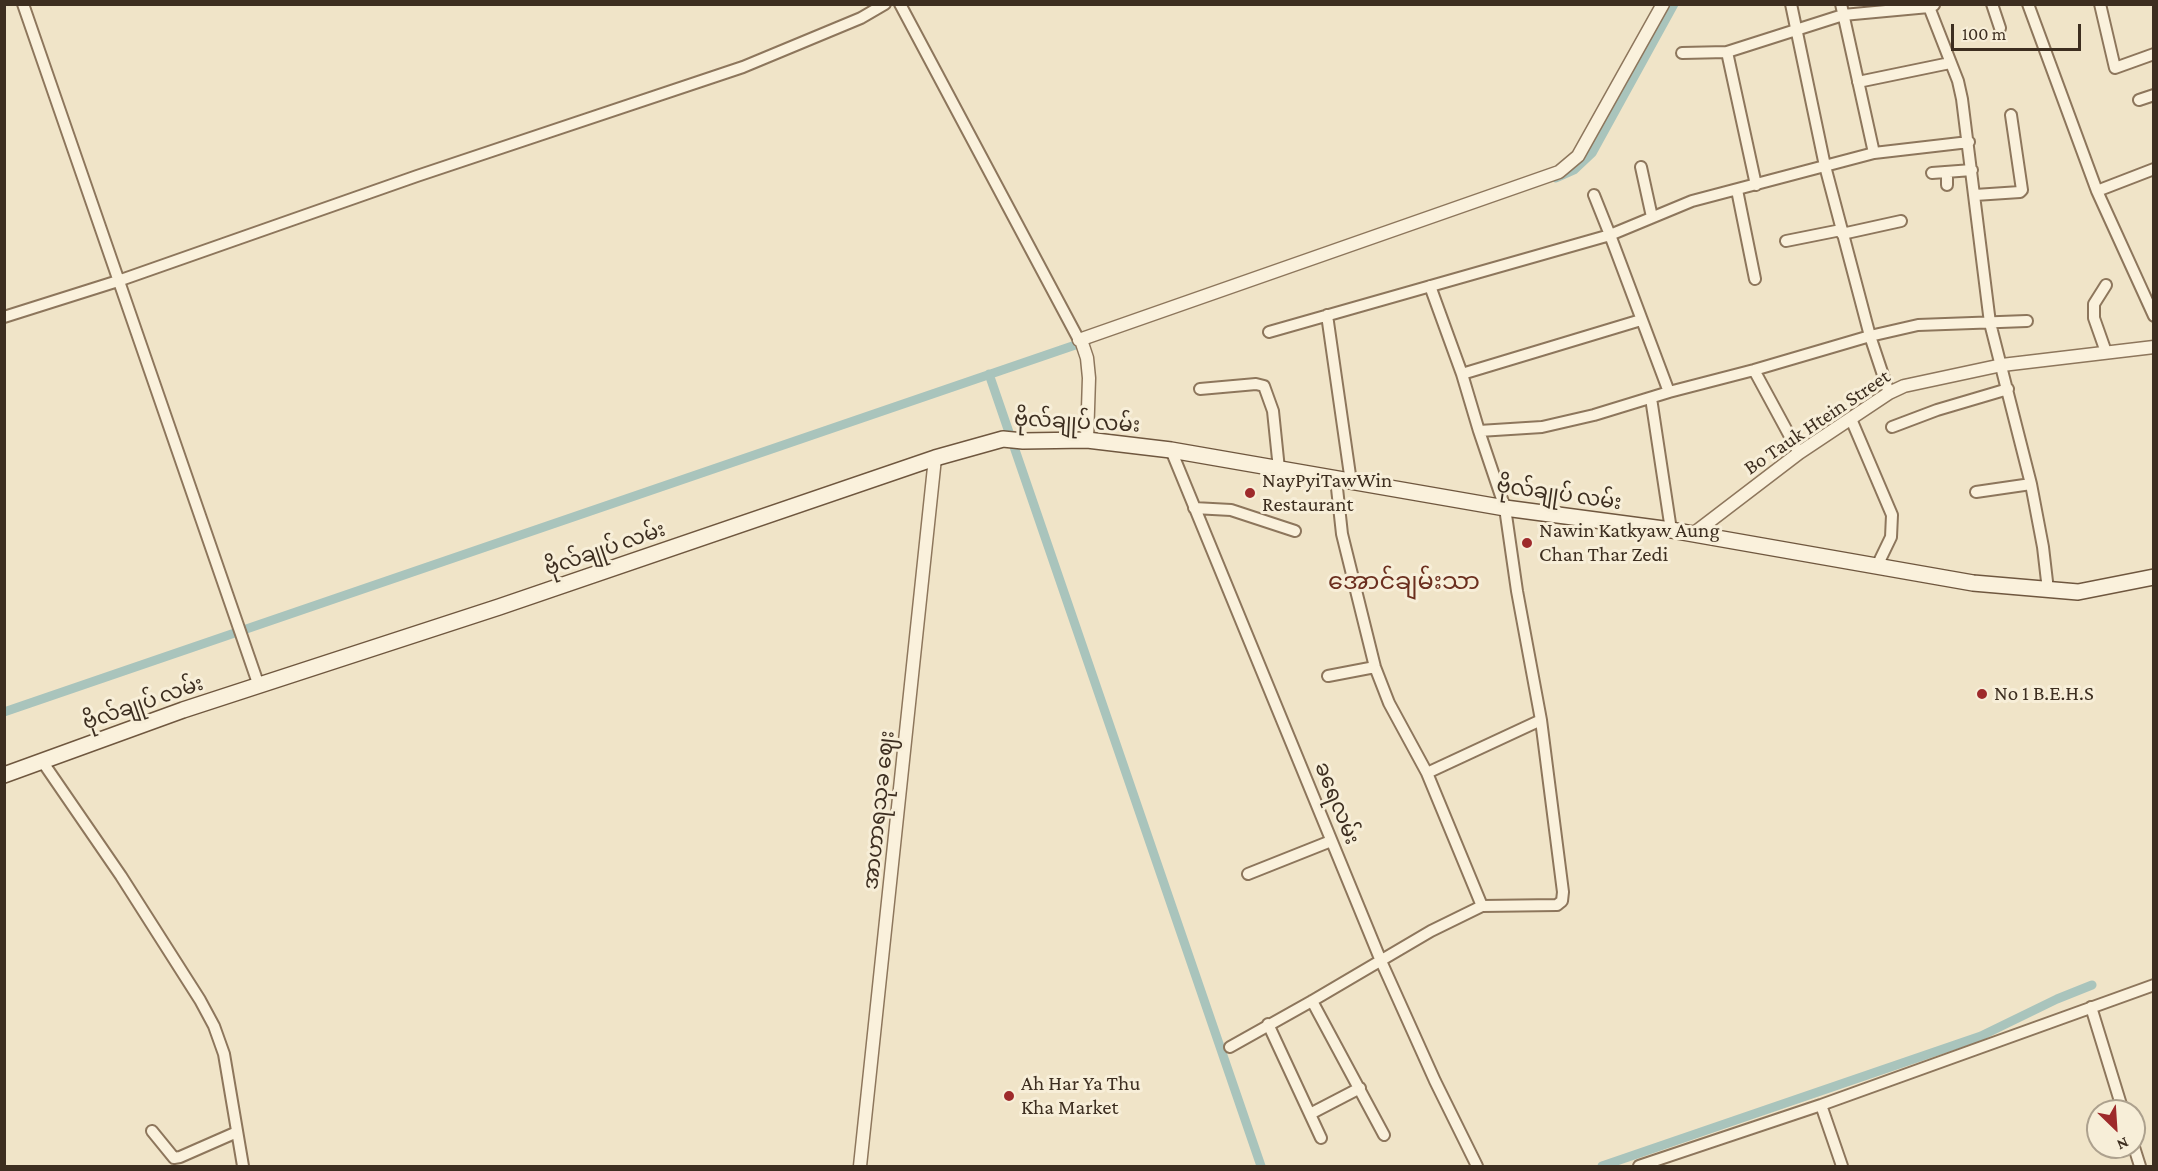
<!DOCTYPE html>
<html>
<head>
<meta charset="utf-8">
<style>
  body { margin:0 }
  #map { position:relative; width:2158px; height:1171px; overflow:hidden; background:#f0e4c8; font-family:"Crimson Pro",serif }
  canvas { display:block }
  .frame { position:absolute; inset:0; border:6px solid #3d2e20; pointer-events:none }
  .north { position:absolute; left:2086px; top:1099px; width:60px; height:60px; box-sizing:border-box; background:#f7eed8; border:2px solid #ada18e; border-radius:50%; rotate:155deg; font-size:16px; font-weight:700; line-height:24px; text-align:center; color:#3d2e20 }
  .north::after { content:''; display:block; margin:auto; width:21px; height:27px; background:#9e2a2b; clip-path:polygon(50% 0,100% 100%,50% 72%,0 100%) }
  .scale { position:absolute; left:1951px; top:24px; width:130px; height:27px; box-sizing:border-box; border:3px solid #3d2e20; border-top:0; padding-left:8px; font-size:18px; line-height:21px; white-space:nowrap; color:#3d2e20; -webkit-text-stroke:4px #f7eed8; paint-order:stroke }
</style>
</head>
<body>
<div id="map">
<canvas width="2158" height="1171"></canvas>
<div class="frame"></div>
<div class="north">N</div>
<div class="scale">100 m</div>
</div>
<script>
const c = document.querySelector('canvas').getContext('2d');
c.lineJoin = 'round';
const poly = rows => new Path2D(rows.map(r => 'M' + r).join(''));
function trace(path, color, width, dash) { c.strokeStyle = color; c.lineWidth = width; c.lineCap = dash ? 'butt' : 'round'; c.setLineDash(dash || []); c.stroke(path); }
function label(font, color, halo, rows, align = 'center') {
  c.font = font + ' "Crimson Pro","Noto Sans Myanmar",serif'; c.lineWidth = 6; c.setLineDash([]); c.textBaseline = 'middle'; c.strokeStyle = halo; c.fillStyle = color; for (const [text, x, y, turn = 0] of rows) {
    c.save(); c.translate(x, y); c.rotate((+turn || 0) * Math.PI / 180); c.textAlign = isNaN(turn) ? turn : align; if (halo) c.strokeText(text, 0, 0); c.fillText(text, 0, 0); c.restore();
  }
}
trace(poly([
  [1556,178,1574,170,1592,153,1674,4],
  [989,374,1261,1166],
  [4,712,1087,341],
  [1602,1166,1981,1036,2057,999,2092,985]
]), '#a9c4bc', 9);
const minor = poly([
  [23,4,259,686],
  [900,4,1079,340],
  [1791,4,1825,166,1870,336,1889,393],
  [1841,4,1874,153],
  [1992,4,2000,28],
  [2028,4,2097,191,2154,316],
  [2100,4,2115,68,2154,54],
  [1929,7,1958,81,1962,99,1990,323,2031,484,2043,547,2048,590],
  [1727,52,1756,185],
  [1682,53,1727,52,1843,15,1929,7,1934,5],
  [1858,82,1950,63],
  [2139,100,2154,95],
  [1641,167,1652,217],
  [1947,172,1947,185],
  [1932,173,1972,170],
  [1737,190,1755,279],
  [2097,191,2154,169],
  [1975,195,2020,192,2022,190,2011,115],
  [1842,234,1901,221],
  [1786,241,1841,230],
  [1430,286,1462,374],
  [1327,315,1351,482],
  [4,317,118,281,417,176,743,67,861,18,885,4],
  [1269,332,1610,235,1594,195],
  [2106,352,2094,318,2094,304,2106,285],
  [1754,370,1799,453],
  [1200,389,1256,384,1264,386,1273,411,1279,469],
  [1669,392,1610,235,1692,201,1874,153,1969,142],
  [1651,398,1671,530],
  [1851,419,1892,515,1891,537,1877,566],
  [1892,427,1937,410,2008,389],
  [1479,431,1542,427,1594,415,1669,392,1754,370,1870,336,1918,325,2027,321],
  [1171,450,1381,961,1435,1081,1477,1166],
  [1336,479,1342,534,1375,667,1389,703,1427,773,1482,906],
  [1976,492,2031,484],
  [1194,508,1231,510,1295,531],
  [1328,676,1375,667],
  [42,761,121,876,200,1000,214,1026,224,1054,243,1166],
  [1427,773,1541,720],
  [1248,874,1331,841],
  [1312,1001,1384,1135],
  [2091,1007,2123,1111],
  [1268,1024,1321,1138],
  [1230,1047,1312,1001,1431,931,1482,906,1557,905,1562,901,1563,892,1541,720,1517,591,1505,508,1479,431,1462,374,1641,320],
  [1821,1105,1842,1166],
  [1310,1114,1360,1088],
  [152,1131,174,1158,180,1157,237,1132],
  [2134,1147,2140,1166],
  [1639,1166,1821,1105,2154,985]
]);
const tertiary = poly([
  [1079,340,1559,172,1578,156,1663,4],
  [1079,340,1081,340,1087,358,1089,378,1087,440],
  [1693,534,1799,453,1889,393,1904,386,2002,365,2154,347],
  [860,1166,935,458]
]);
const secondary = poly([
  [4,775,183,710,499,607,935,458,1003,439,1023,441,1087,440,1171,450,1505,508,1671,530,1973,583,2078,592,2154,577]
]);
trace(minor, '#8d765c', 14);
trace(tertiary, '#8d765c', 15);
trace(secondary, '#6f573f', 18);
trace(minor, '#faf1dc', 10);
trace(tertiary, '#faf1dc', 12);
trace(secondary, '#faf1dc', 15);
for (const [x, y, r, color] of [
  [1250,493,6,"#9e2a2b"],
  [1527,543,6,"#9e2a2b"],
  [1982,694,6,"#9e2a2b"],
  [1009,1096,6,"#9e2a2b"]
]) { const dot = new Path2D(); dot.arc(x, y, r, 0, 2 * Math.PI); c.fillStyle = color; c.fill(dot); trace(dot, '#f7eed8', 2); }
label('21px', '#3d2e20', '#f7eed8', [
  ["ဗိုလ်ချုပ် လမ်း",1077,422,3],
  ["Bo Tauk Htein Street",1817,422,-34],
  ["ဗိုလ်ချုပ် လမ်း",1559,494,8],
  ["ဗိုလ်ချုပ် လမ်း",605,549,-19],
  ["ဗိုလ်ချုပ် လမ်း",143,703,-19],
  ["ခရေလမ်း",1337,803,68],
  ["အာဟာရသုခ ဈေး",879,810,-84]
]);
label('21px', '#3d2e20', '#f7eed8', [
  ["NayPyiTawWin",1262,481],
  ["Restaurant",1262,505],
  ["Nawin Katkyaw Aung",1539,531],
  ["Chan Thar Zedi",1539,555],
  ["No 1 B.E.H.S",1994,694],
  ["Ah Har Ya Thu",1021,1084],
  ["Kha Market",1021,1108]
], 'left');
label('24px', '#6b2e1e', '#f7eed8', [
  ["အောင်ချမ်းသာ",1404,582]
]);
</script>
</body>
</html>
